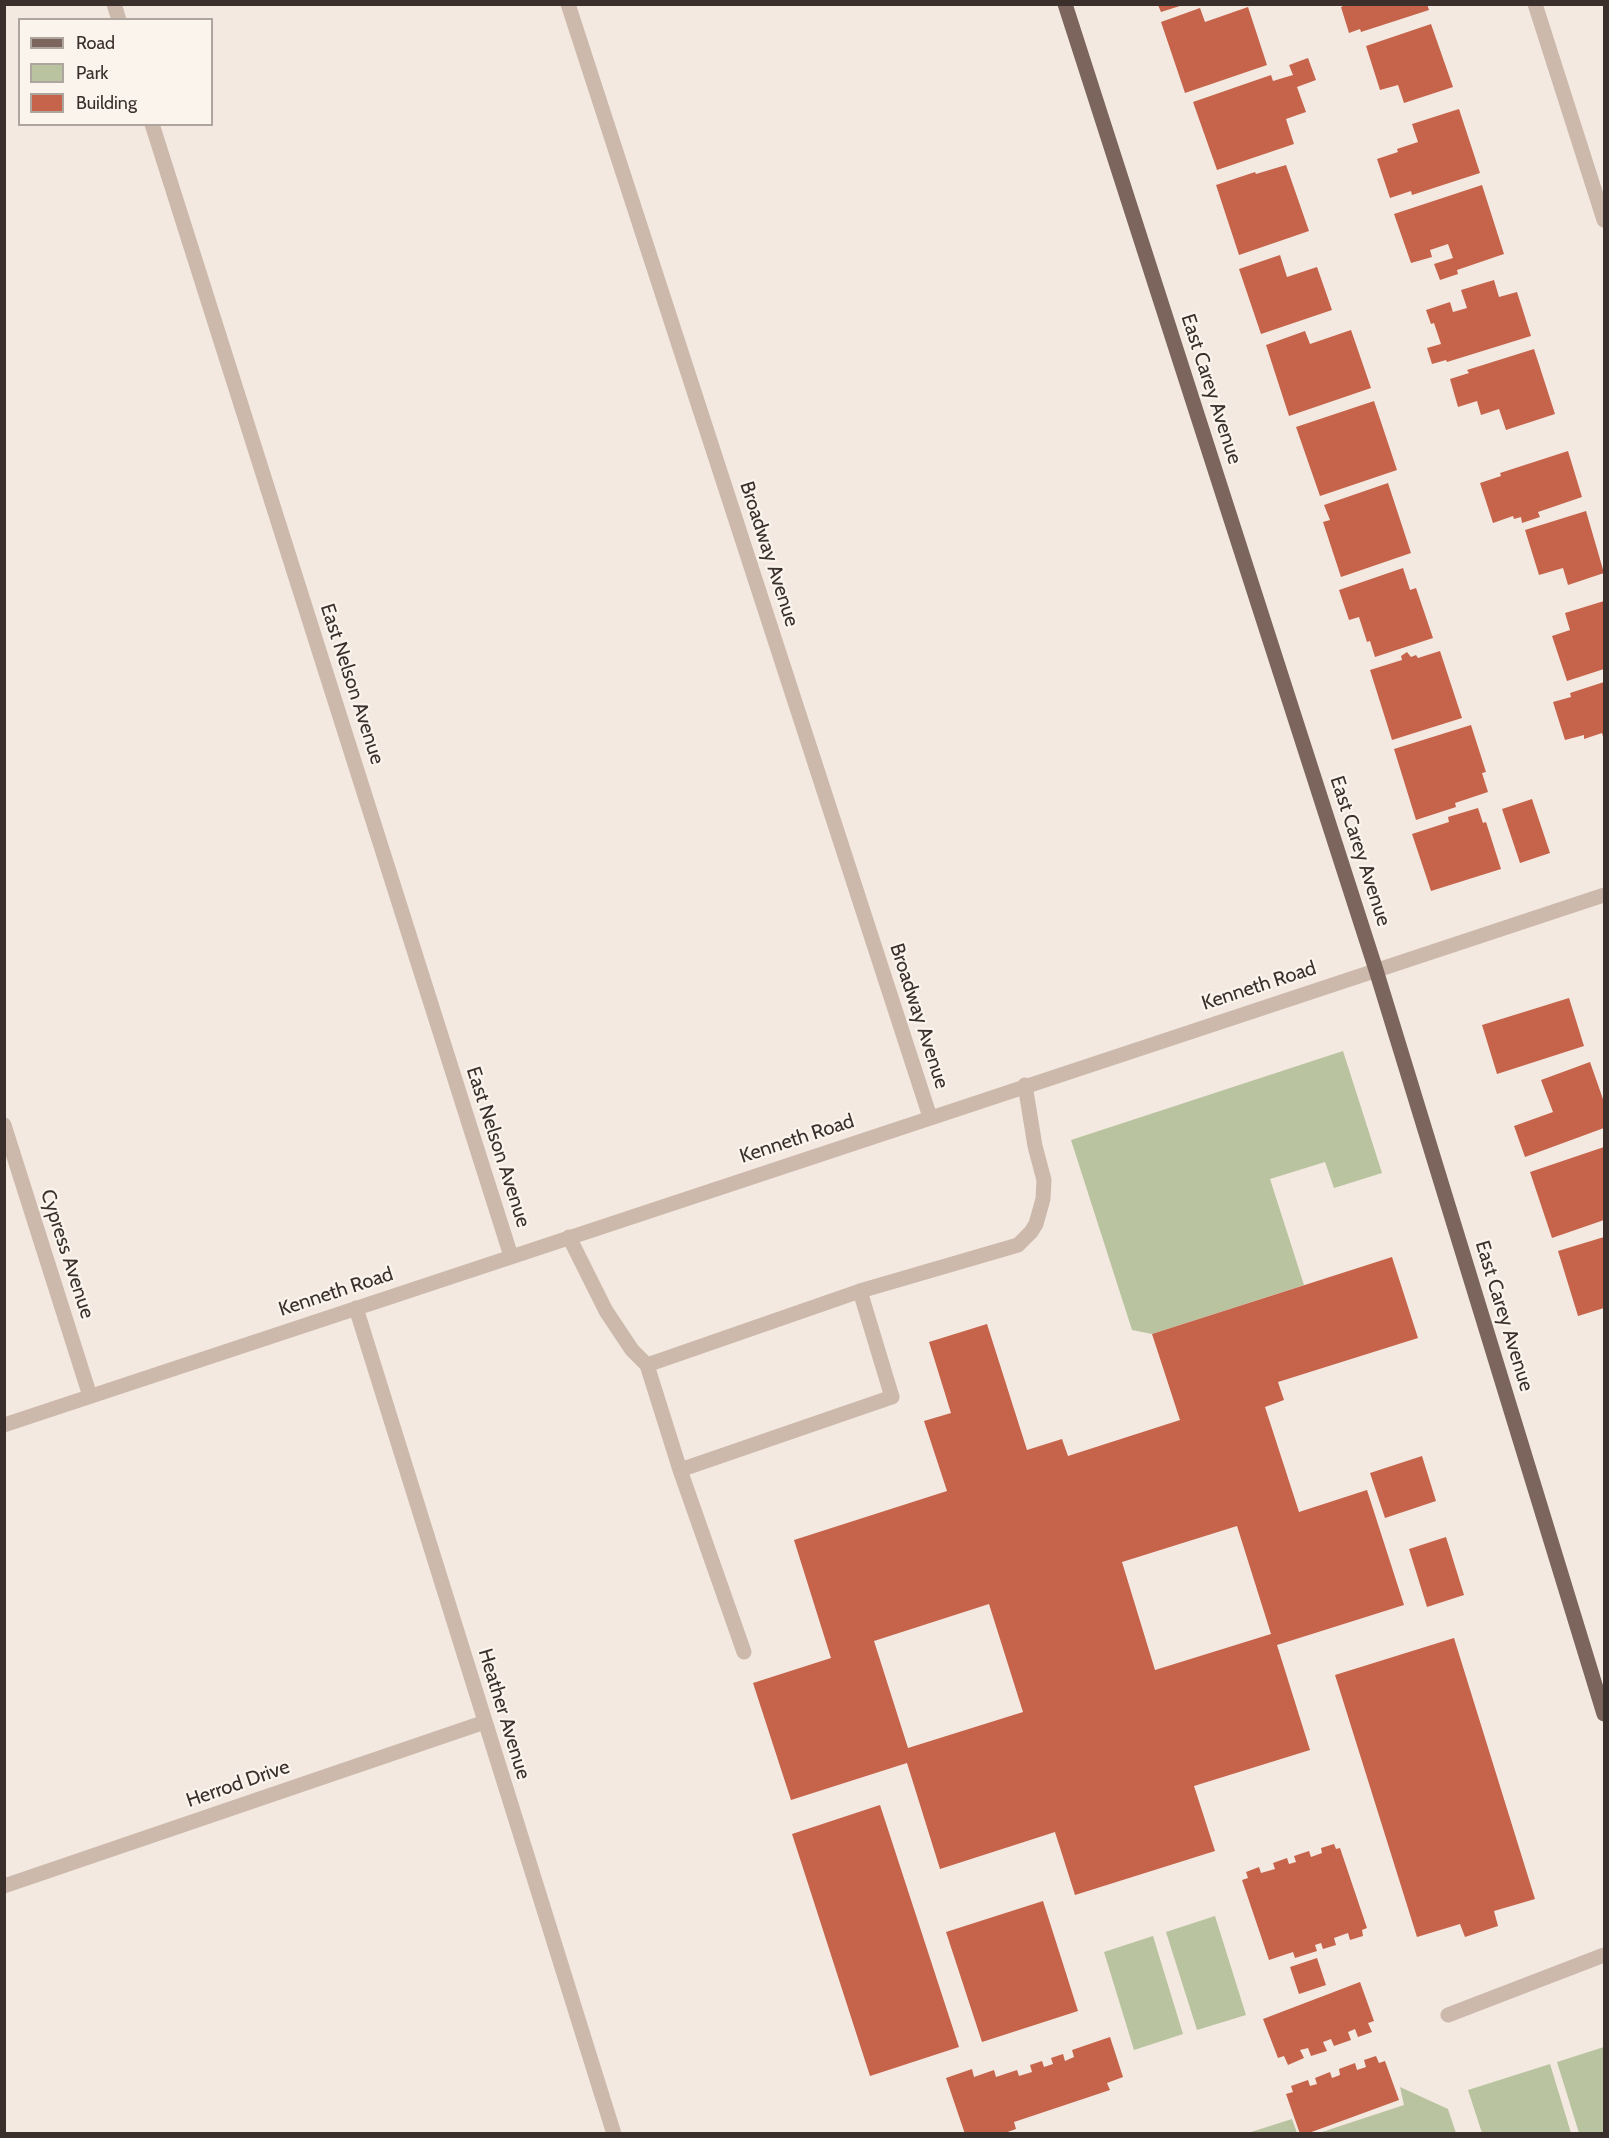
<!DOCTYPE html>
<html>
<head>
<meta charset="utf-8">
<style>
  body { margin:0 }
  #map { position:relative; width:1609px; height:2138px; overflow:hidden; background:#f3e9e0; font-family:Cabin,sans-serif }
  canvas { display:block }
  .frame { position:absolute; inset:0; border:6px solid #3a2f2b; pointer-events:none }
  .legend { position:absolute; left:18px; top:18px; width:195px; height:108px; box-sizing:border-box; background:#fbf4ed; border:2px solid #aea59f; margin:0; padding:8px 10px; list-style:none; font-size:18px; color:#3a2f2b }
  .legend li { display:flex; align-items:center; gap:12px; height:30px }
  .legend b { width:30px; border:2px solid #aea59f }
</style>
</head>
<body>
<div id="map">
<canvas width="1609" height="2138"></canvas>
<div class="frame"></div>
<ul class="legend">
<li><b style="height:8px;background:#7c655c"></b>Road</li>
<li><b style="height:16px;background:#b9c39f"></b>Park</li>
<li><b style="height:16px;background:#c6634b"></b>Building</li>
</ul>
</div>
<script>
const c = document.querySelector('canvas').getContext('2d');
c.lineJoin = 'round';
function fill(path, color) { c.fillStyle = color; c.fill(path, 'evenodd'); }
const poly = rows => new Path2D(rows.map(r => 'M' + r).join(''));
function trace(path, color, width, dash) { c.strokeStyle = color; c.lineWidth = width; c.lineCap = dash ? 'butt' : 'round'; c.setLineDash(dash || []); c.stroke(path); }
function label(font, color, halo, rows, align = 'center') {
  c.font = font + ' Cabin,sans-serif'; c.lineWidth = 4.5; c.setLineDash([]); c.textBaseline = 'middle'; c.strokeStyle = halo; c.fillStyle = color; for (const [text, x, y, turn = 0] of rows) {
    c.save(); c.translate(x, y); c.rotate((+turn || 0) * Math.PI / 180); c.textAlign = isNaN(turn) ? turn : align; if (halo) c.strokeText(text, 0, 0); c.fillText(text, 0, 0); c.restore();
  }
}
fill(poly([
  [1343,1051,1382,1173,1334,1188,1325,1162,1270,1179,1304,1285,1152,1334,1132,1330,1071,1140],
  [1215,1916,1246,2015,1197,2030,1166,1932],
  [1153,1936,1183,2034,1134,2050,1104,1952],
  [1604,2047,1604,2133,1579,2133,1557,2062],
  [1550,2064,1571,2133,1482,2133,1468,2090],
  [1400,2087,1448,2109,1456,2133,1319,2133,1404,2105],
  [1292,2119,1297,2133,1248,2133]
]), '#b9c39f');
fill(poly([
  [1348,4,1427,4,1429,10,1361,32,1360,29,1349,33,1341,7],
  [1158,5,1183,5,1161,12],
  [1248,7,1267,65,1185,93,1161,22,1200,8,1205,22],
  [1431,24,1453,87,1404,103,1398,85,1380,90,1366,46],
  [1308,58,1316,80,1297,87,1306,112,1286,119,1294,144,1217,170,1193,102,1271,75,1273,81,1293,75,1289,65],
  [1459,109,1480,173,1412,195,1411,191,1390,198,1377,159,1398,152,1397,149,1418,142,1412,124],
  [1286,165,1309,231,1239,255,1216,185,1255,172,1256,174],
  [1482,185,1504,254,1457,270,1458,274,1440,280,1434,264,1453,258,1448,244,1430,250,1432,257,1411,263,1394,214],
  [1280,255,1287,277,1317,267,1332,310,1261,334,1239,269],
  [1494,280,1499,297,1517,292,1531,336,1447,362,1446,360,1432,364,1427,348,1441,344,1434,323,1431,324,1426,310,1450,302,1453,312,1467,308,1461,290],
  [1351,330,1371,388,1289,416,1266,345,1305,331,1310,344],
  [1534,349,1555,414,1506,430,1499,409,1481,415,1477,401,1458,407,1450,379,1469,373,1467,370],
  [1374,401,1397,470,1320,496,1296,427],
  [1568,451,1582,497,1538,512,1540,517,1522,523,1521,517,1514,519,1513,516,1493,523,1480,483,1501,476,1500,473],
  [1388,483,1411,553,1341,577,1323,522,1330,520,1324,505],
  [1586,511,1604,573,1568,585,1563,568,1539,575,1525,530],
  [1403,568,1410,590,1416,588,1433,638,1375,657,1370,641,1367,642,1359,617,1349,620,1339,590],
  [1604,601,1604,669,1567,681,1552,636,1570,630,1565,613],
  [1440,651,1462,718,1392,740,1370,670,1402,660,1401,656,1407,652,1411,657,1416,655,1418,658],
  [1604,682,1604,740,1602,733,1584,739,1584,735,1565,740,1553,702,1571,697,1570,693],
  [1471,725,1486,772,1482,773,1488,792,1455,803,1456,807,1416,820,1394,749],
  [1532,799,1550,853,1520,863,1502,809],
  [1478,808,1483,823,1486,822,1501,869,1431,891,1412,834,1449,822,1448,817],
  [1569,998,1584,1046,1497,1074,1482,1025],
  [1590,1062,1604,1102,1604,1128,1525,1157,1514,1126,1553,1112,1541,1080],
  [1604,1147,1604,1220,1552,1238,1530,1172],
  [1604,1237,1604,1308,1578,1316,1558,1251],
  [1392,1257,1418,1338,1278,1382,1284,1400,1265,1407,1299,1512,1367,1490,1404,1605,1277,1645,1310,1750,1194,1786,1215,1851,1075,1895,1055,1832,940,1869,907,1763,791,1800,753,1683,831,1658,794,1540,947,1491,924,1421,951,1413,929,1342,987,1324,1027,1450,1062,1439,1068,1456,1180,1420,1152,1334],
  [1237,1526,1271,1634,1155,1670,1122,1562],
  [989,1604,1023,1712,908,1748,874,1641],
  [1422,1456,1436,1501,1385,1518,1370,1473],
  [1446,1537,1464,1595,1427,1607,1409,1549],
  [1454,1638,1535,1899,1494,1911,1498,1926,1465,1937,1460,1924,1417,1937,1335,1675],
  [880,1805,959,2047,870,2076,792,1834],
  [1334,1844,1336,1849,1340,1848,1367,1928,1362,1930,1363,1936,1350,1940,1348,1933,1334,1938,1336,1945,1323,1949,1321,1943,1315,1945,1317,1951,1295,1958,1293,1952,1269,1960,1242,1880,1248,1878,1246,1872,1259,1867,1261,1873,1275,1869,1273,1863,1287,1858,1289,1864,1296,1862,1294,1856,1309,1851,1311,1857,1322,1853,1321,1848],
  [1043,1901,1078,2011,982,2042,946,1932],
  [1317,1958,1326,1985,1299,1994,1290,1967],
  [1360,1982,1374,2021,1368,2023,1372,2032,1358,2037,1355,2029,1348,2032,1351,2040,1334,2046,1331,2039,1323,2042,1327,2051,1311,2056,1308,2048,1300,2050,1304,2058,1288,2065,1284,2056,1278,2058,1263,2019],
  [1110,2037,1123,2077,1107,2083,1110,2090,1014,2122,1016,2129,1002,2134,965,2134,946,2078,972,2069,974,2077,994,2070,996,2077,1017,2070,1019,2076,1032,2072,1030,2065,1042,2061,1044,2067,1053,2064,1051,2058,1063,2054,1065,2061,1074,2057,1072,2050],
  [1376,2056,1379,2063,1385,2061,1399,2100,1306,2134,1300,2134,1286,2094,1293,2092,1291,2086,1308,2080,1310,2086,1317,2084,1315,2078,1330,2072,1332,2078,1340,2075,1339,2069,1355,2063,1357,2070,1366,2067,1364,2060]
]), '#c6634b');
trace(poly([
  [114,4,119,20],
  [568,4,930,1117],
  [1535,4,1604,220],
  [152,124,511,1256],
  [4,1125,90,1396],
  [569,1237,606,1311,632,1350,647,1365,860,1291,1018,1245,1031,1232,1036,1224,1043,1199,1044,1180,1035,1146,1025,1085],
  [356,1308,614,2134],
  [647,1365,680,1470,892,1397,860,1291],
  [4,1425,1604,895],
  [680,1470,744,1652],
  [4,1886,485,1722],
  [1448,2015,1604,1955]
]), '#ccb9ab', 15);
trace(poly([
  [1065,4,1376,970,1604,1714]
]), '#7c655c', 15);
label('20px', '#3a2f2b', '#fbf4ed', [
  ["East Carey Avenue",1211,389,72],
  ["Broadway Avenue",769,554,72],
  ["East Nelson Avenue",352,684,72],
  ["East Carey Avenue",1360,851,72],
  ["Kenneth Road",1259,986,-18],
  ["Broadway Avenue",919,1016,72],
  ["Kenneth Road",797,1139,-18],
  ["East Nelson Avenue",498,1147,72],
  ["Cypress Avenue",67,1254,72],
  ["Kenneth Road",336,1292,-18],
  ["East Carey Avenue",1504,1316,73],
  ["Heather Avenue",504,1714,73],
  ["Herrod Drive",238,1784,-19]
]);
</script>
</body>
</html>
